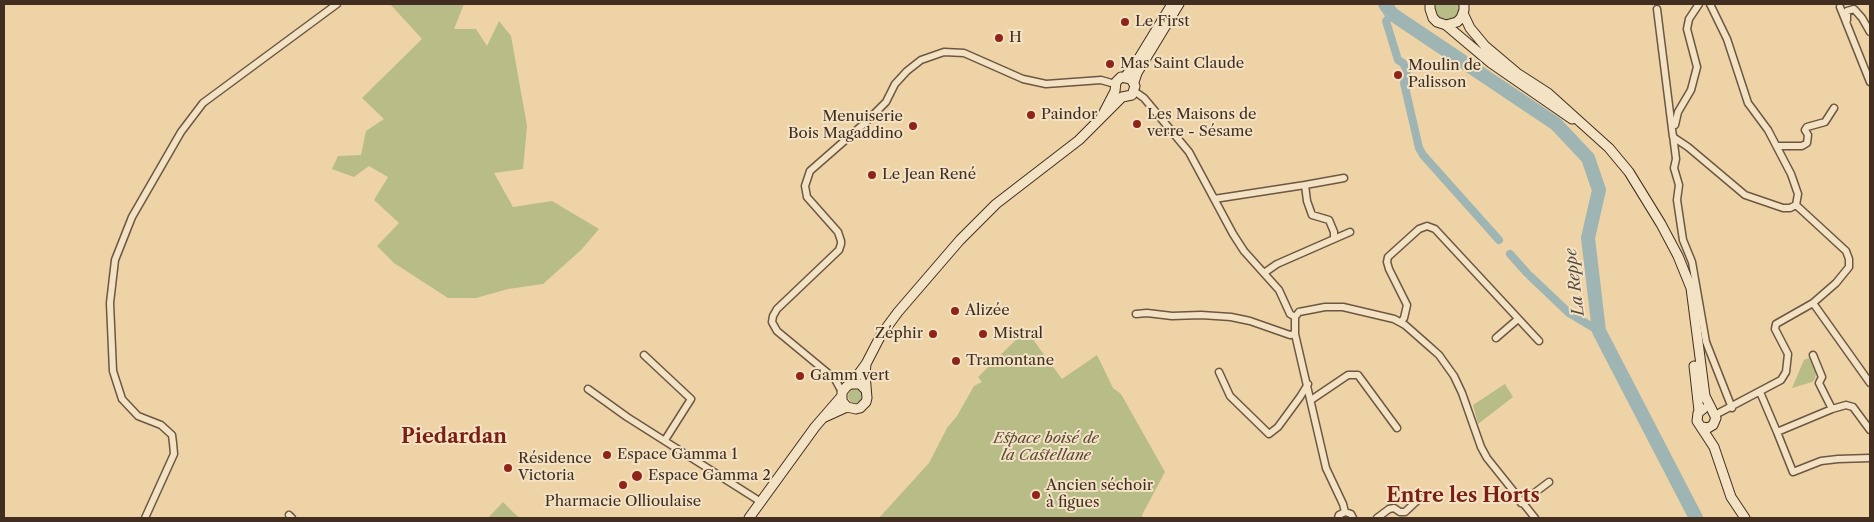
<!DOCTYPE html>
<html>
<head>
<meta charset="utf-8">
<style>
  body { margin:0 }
  #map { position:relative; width:1874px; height:522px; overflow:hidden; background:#eed3a6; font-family:"Libre Caslon Text",serif }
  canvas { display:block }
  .frame { position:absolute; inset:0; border:5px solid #412e20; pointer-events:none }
</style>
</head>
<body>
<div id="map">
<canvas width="1874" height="522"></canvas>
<div class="frame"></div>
</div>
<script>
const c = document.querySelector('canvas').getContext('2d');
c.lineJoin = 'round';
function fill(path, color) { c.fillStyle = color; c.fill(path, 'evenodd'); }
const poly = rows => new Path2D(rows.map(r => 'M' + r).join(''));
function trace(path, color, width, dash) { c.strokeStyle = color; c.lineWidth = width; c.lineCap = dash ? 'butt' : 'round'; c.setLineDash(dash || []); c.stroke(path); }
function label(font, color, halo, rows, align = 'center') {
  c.font = font + ' "Libre Caslon Text",serif'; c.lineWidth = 4; c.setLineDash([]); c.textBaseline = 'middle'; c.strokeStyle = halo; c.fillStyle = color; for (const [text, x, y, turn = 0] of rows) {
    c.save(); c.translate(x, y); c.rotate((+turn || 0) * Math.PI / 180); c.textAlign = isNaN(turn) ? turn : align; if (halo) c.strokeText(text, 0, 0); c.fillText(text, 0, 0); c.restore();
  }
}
fill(poly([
  [390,4,464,4,454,29,476,29,487,46,499,21,511,36,527,126,523,169,494,173,513,207,552,201,599,229,581,250,543,284,508,289,476,298,448,298,394,263,377,246,399,223,374,200,388,177,369,166,354,177,332,169,338,156,361,155,366,131,384,119,362,98,422,39],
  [1430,4,1464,4,1461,18,1441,24],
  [1026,330,1062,379,1097,355,1113,388,1121,394,1165,472,1142,515,1143,518,879,518,929,463,947,428,957,416,974,386,982,382,978,377],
  [1809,358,1816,373,1815,379,1812,382,1792,388,1804,360],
  [1505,384,1513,397,1478,424,1473,405],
  '848 396a7 7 0 1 1 14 0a7 7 0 1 1-14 0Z',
  [503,502,515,514,520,518,488,518]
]), '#b8bc87');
trace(poly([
  [1392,14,1386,21,1398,60,1403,63,1407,71,1404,83,1419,148,1423,155,1499,240],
  [1510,254,1527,273],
  [1530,276,1569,313,1599,331]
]), '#9eb5b3', 8);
trace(poly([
  [1385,4,1392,14,1556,124,1588,158,1599,190,1588,238,1599,331,1696,518]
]), '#9eb5b3', 14);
const street = poly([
  [1840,7,1870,82],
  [1657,9,1673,137,1688,147,1745,195,1783,208,1790,208,1796,205,1798,194,1791,174,1768,130,1748,103,1727,39,1710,4],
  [1847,20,1847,11,1854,9,1862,18,1870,32],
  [1134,91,1144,98,1189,152,1233,234,1244,251,1279,290,1290,314,1295,317,1299,312],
  [1675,125,1678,112,1691,90,1697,67,1687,29,1689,19,1699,4],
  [1673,135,1676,159,1674,168,1679,185,1677,200,1683,240,1692,262,1706,342,1732,408],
  [1777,146,1802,146,1807,143,1808,135,1805,130,1807,127,1825,122,1834,108],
  [1305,185,1344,178],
  [1214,199,1305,185,1307,201,1312,215,1329,220,1334,232,1334,239,1277,264,1264,273],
  [1334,239,1350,232],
  [1813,303,1870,383],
  [1299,312,1325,307,1343,307,1394,319,1405,325,1430,347,1439,355,1454,376,1462,393,1481,447,1487,458,1535,518],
  [1136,314,1147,313,1172,316,1201,315,1231,317,1250,321,1290,335,1295,334],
  [1295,317,1295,334,1326,468,1343,504,1345,512],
  [1401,322,1404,318,1407,305,1389,269,1387,262,1388,257,1419,229,1427,226,1435,229,1539,341],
  [1496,338,1518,319],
  [644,355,691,399,665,440],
  [1813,355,1822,377,1819,383,1832,409],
  [1219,372,1230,396,1269,434,1278,427,1300,397,1308,384],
  [588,389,627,417,761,502],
  [842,392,835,379,777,331,772,322,773,316,777,309,839,250,841,244,841,241,838,232,807,197,805,186,810,171,866,122,886,102,895,84,907,71,921,60,944,52,964,53,1023,79,1046,84,1101,80,1115,84],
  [1760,392,1777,432,1832,409,1846,405,1853,407,1870,430],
  [1311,400,1348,375,1358,375,1397,428],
  [1715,415,1781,380,1786,372,1788,354,1775,329,1776,324,1813,303,1836,283,1849,267,1849,259,1846,251,1796,205],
  [1777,432,1793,472,1821,461,1838,459,1870,458],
  [1521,503,1549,482],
  [289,515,292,518],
  [145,518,174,454,173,443,172,435,161,425,138,416,122,399,113,371,110,303,115,260,132,217,181,132,203,103,337,4],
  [1338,518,1339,515,1345,512,1351,514,1353,518],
  [1377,518,1389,509,1394,508,1400,512,1405,512,1420,498]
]);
const secondary = poly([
  [1430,4,1430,9,1433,18,1437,22,1446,25,1457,22,1461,18,1464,10,1464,4],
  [1463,13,1470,28,1485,46,1517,73,1548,93,1609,148,1629,172,1661,224,1678,256,1691,288,1705,396,1716,418,1713,425,1708,428,1702,427],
  [1446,25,1491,63,1572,119],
  [1125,77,1136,63,1172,4],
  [1134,82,1137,73,1179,4],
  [866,364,865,374,867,398,866,402,860,408,856,409,847,407,842,401,842,392,847,386,851,384,860,384,866,390],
  [1694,366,1699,411],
  [852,383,866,364,881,335,898,312,960,240,996,204,1079,140,1122,97,1132,95,1135,86,1131,79,1121,77,1116,82,1115,91,1102,116],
  [1703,409,1698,413,1697,421,1714,447,1731,497,1745,518],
  [825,417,847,407],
  [749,518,815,427,841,397]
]);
trace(street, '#6c5742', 9);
trace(secondary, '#412e20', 11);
trace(street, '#f4e2c5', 6);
trace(secondary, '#f4e2c5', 9);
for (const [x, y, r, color] of [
  [1125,22,5,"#8f2418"],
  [999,38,5,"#8f2418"],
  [1110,64,5,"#8f2418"],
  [1398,75,5,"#8f2418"],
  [1031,115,5,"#8f2418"],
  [1137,124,5,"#8f2418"],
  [913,126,5,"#8f2418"],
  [872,175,5,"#8f2418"],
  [955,311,5,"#8f2418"],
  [933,334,5,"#8f2418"],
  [983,334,5,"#8f2418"],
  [956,361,5,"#8f2418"],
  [800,376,5,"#8f2418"],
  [607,455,5,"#8f2418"],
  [508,468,5,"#8f2418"],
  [637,476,6,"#8f2418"],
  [623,485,5,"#8f2418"],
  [1036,495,5,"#8f2418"]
]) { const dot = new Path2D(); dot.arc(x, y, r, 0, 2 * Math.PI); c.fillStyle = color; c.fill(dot); trace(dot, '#f4e2c5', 2); }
label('15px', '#412e20', '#f4e2c5', [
  ["Le First",1135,22],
  ["H",1009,38],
  ["Mas Saint Claude",1120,64],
  ["Moulin de",1408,66],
  ["Palisson",1408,83],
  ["Paindor",1041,115],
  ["Les Maisons de",1147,115],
  ["verre - Sésame",1147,132],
  ["Menuiserie",903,117,"right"],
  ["Bois Magaddino",903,134,"right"],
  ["Le Jean René",882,175],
  ["Alizée",965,311],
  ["Zéphir",923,334,"right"],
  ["Mistral",993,334],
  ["Tramontane",966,361],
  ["Gamm vert",810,376],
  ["Espace Gamma 1",617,455],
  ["Résidence",518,459],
  ["Victoria",518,476],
  ["Espace Gamma 2",648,476],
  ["Ancien séchoir",1046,486],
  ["à figues",1046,503],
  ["Pharmacie Ollioulaise",623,502,"center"]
], 'left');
label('italic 15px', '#594a35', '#f4e2c5', [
  ["Espace boisé de",1046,439],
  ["la Castellane",1046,456]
]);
label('italic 16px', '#54493d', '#f4e2c5', [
  ["La Reppe",1575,282,-97]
]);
label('bold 20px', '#7a1f14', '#f4e2c5', [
  ["Piedardan",454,437],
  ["Entre les Horts",1463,496]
]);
</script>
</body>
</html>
